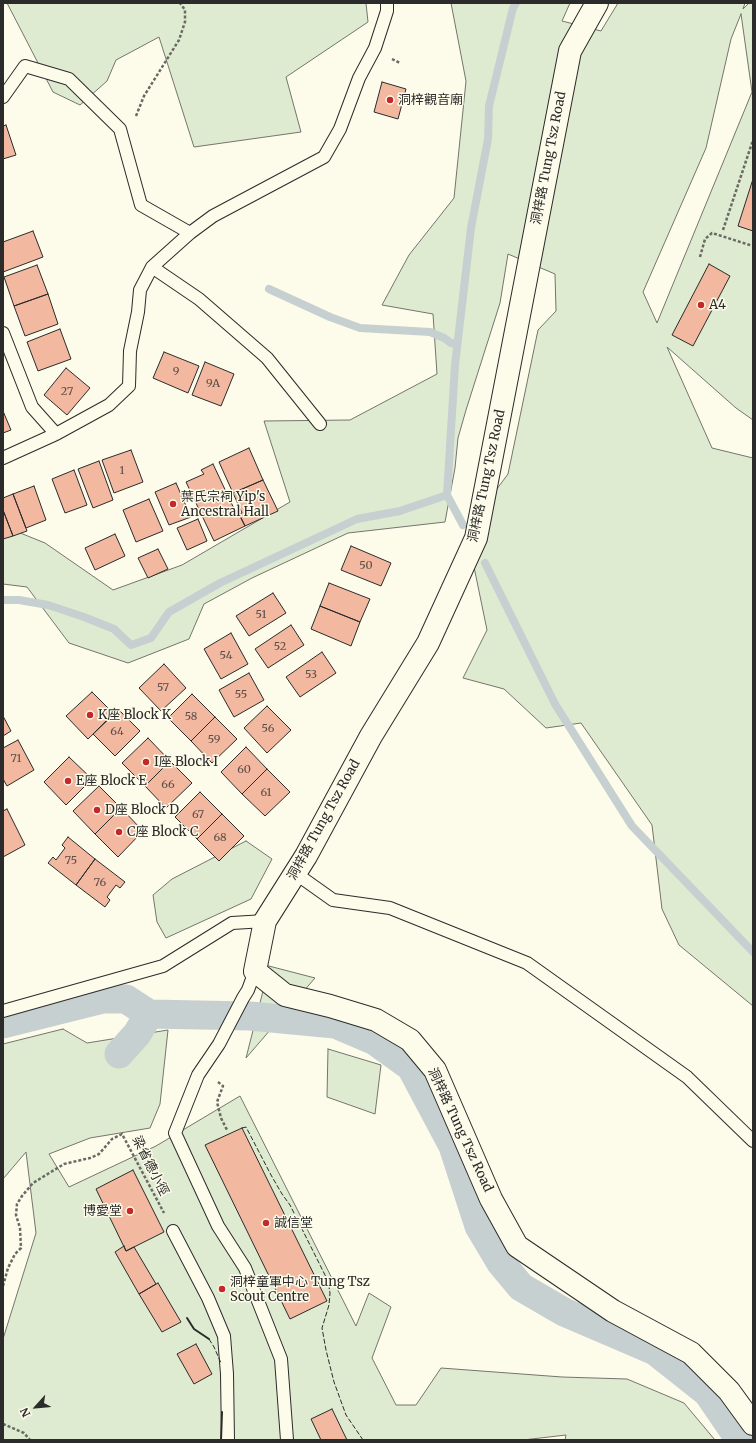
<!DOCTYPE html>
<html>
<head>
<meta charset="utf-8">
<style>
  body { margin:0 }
  #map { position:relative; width:756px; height:1443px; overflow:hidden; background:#fdfbea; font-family:Merriweather,serif }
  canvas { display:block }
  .frame { position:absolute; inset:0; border:4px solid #2b2b2b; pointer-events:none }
  .north { position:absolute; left:16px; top:1387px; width:40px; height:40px; -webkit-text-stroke:3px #fdfbea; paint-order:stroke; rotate:243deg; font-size:11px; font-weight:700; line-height:16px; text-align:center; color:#2b2b2b }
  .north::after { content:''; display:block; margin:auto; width:14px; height:18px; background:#2b2b2b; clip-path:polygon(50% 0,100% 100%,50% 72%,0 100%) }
</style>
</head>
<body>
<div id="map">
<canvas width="756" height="1443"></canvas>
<div class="frame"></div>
<div class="north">N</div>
</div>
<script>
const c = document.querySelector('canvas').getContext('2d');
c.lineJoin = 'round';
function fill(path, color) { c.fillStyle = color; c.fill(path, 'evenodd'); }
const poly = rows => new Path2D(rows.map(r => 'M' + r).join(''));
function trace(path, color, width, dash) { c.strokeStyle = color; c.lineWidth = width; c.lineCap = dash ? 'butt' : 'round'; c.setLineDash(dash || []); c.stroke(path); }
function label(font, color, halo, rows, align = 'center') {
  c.font = font + ' Merriweather,"Noto Sans TC",serif'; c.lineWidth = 3; c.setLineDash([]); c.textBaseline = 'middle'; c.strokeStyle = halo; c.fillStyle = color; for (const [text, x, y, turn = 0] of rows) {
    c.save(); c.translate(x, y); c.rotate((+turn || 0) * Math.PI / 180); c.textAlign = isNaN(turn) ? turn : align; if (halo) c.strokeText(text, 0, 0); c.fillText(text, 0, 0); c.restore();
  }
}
const green = poly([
  [7,3,366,3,368,22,286,77,301,132,194,147,159,37,116,60,107,81,80,105,53,92,7,3],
  [451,3,570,3,562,21,601,31,618,3,745,3,743,9,749,3,753,3,753,420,736,408,667,347,712,448,753,458,753,1006,679,945,662,909,652,825,581,723,546,728,504,689,463,678,487,630,473,562,470,525,508,474,538,330,556,311,555,274,508,254,500,303,466,410,458,438,455,468,445,522,348,533,252,578,204,604,189,639,128,663,69,643,27,587,3,584,3,526,45,543,113,590,182,565,290,502,264,421,350,420,437,374,433,314,382,305,409,255,454,198,466,81,451,3],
  [741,14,752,92,657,323,643,292,706,148,731,39,741,14],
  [246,841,272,859,251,899,166,938,157,922,153,895,172,879,246,841],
  [265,965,315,978,246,1058,263,991,265,965],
  [63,1029,87,1043,168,1030,160,1104,150,1128,90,1138,49,1154,69,1187,156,1146,240,1096,356,1326,369,1293,391,1307,372,1358,396,1405,416,1405,441,1368,562,1377,627,1379,684,1403,715,1440,565,1440,566,1435,523,1440,3,1440,3,1339,36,1233,26,1152,3,1179,3,1044,63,1029],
  [328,1049,381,1065,375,1114,327,1097,328,1049]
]);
fill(green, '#deebd1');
trace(green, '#74746e', 1);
trace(poly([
  [269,289,330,317,360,328,430,332,444,338,451,343,457,344],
  [463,525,447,495,455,365,471,228,488,139,489,106,513,8,516,3],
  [485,563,555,704,632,826,753,952],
  [3,600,19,600,48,605,84,617,114,629,131,645,151,638,169,612,220,583,357,519,400,511,447,495]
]), '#c7d0d0', 8);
trace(poly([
  [3,1024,103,999,126,999,149,1014,250,1016,335,1024,375,1041,411,1067,453,1146,479,1226,501,1263,521,1287,564,1312,655,1351,708,1393,740,1440],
  [119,1054,137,1034,149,1014]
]), '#c7d0d0', 29);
const building = poly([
  [382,82,406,89,398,119,374,112,382,82],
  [6,125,16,155,3,159,3,126,6,125],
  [753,179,753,231,738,226,753,179],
  [33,231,43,257,3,272,3,242,33,231],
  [709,264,730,276,693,346,672,335,709,264],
  [37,265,48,294,14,306,4,277,37,265],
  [48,294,58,324,25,336,14,306,48,294],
  [60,329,71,359,38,371,27,342,60,329],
  [164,352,199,366,188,393,153,378,164,352],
  [205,362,234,374,221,406,192,395,205,362],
  [66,368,90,388,67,415,44,395,66,368],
  [3,411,11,430,3,433,3,411],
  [249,448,263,480,233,493,219,462,249,448],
  [131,450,143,482,114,493,102,460,131,450],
  [99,461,113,500,93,508,78,469,99,461],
  [213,464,237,515,239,514,245,526,214,541,186,482,204,474,201,470,213,464],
  [74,470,87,505,65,513,52,479,74,470],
  [263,480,278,511,245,526,239,514,242,513,233,493,263,480],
  [176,483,191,517,169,525,155,492,176,483],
  [34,486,46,520,26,528,13,494,34,486],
  [13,494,27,531,13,536,3,510,3,498,13,494],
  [149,499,163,531,136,542,123,510,149,499],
  [3,510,13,536,3,539,3,510],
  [198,519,207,541,187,550,177,528,198,519],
  [115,534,125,556,95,570,85,548,115,534],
  [351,546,391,563,381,586,341,570,351,546],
  [158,549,168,569,148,578,138,558,158,549],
  [329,583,370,599,360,622,320,606,329,583],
  [273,593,286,613,249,636,236,616,273,593],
  [320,606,360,622,351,646,311,629,320,606],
  [291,625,304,645,268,668,255,649,291,625],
  [231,633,248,664,221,679,204,649,231,633],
  [322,652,336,673,300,697,286,677,322,652],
  [164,664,186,688,161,711,139,688,164,664],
  [249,673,264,700,234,717,219,690,249,673],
  [92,692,114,714,88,739,66,716,92,692],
  [192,694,215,717,191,741,168,718,192,694],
  [267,706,291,730,267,753,244,728,267,706],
  [118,709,140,731,115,756,93,734,118,709],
  [3,716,11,731,3,736,3,716],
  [215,717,237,739,212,763,191,741,215,717],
  [148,738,170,761,145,786,122,763,148,738],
  [18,740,34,770,7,786,3,779,3,748,18,740],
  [246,747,267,769,242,794,221,772,246,747],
  [69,757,92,779,66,805,44,782,69,757],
  [170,761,192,783,166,808,145,786,170,761],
  [267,769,290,792,265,816,242,794,267,769],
  [99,786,121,808,95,834,73,811,99,786],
  [200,792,222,814,197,839,175,817,200,792],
  [121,808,143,831,118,857,95,834,121,808],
  [7,809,25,845,3,857,3,811,7,809],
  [222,814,244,836,219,861,197,839,222,814],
  [68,837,95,859,76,885,48,863,53,857,56,860,65,848,62,845,68,837],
  [95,859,125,882,120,888,116,885,107,897,110,900,105,907,76,885,95,859],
  [242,1128,327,1301,290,1319,205,1145,242,1128],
  [133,1170,164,1232,126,1251,96,1189,133,1170],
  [124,1246,126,1251,134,1247,156,1284,139,1294,115,1252,124,1246],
  [158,1283,181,1322,162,1332,139,1294,158,1283],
  [196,1344,212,1374,194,1384,177,1354,196,1344],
  [332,1409,347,1440,321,1440,311,1419,332,1409]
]);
fill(building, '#f2b8a0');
trace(building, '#2b2b2b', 1);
const lane = poly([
  [3,97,25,66,69,79,120,129,141,205,190,233],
  [152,267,199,299,267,358,320,424],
  [3,333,32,407,56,434],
  [3,458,56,434,109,405,129,386,130,351,138,312,140,290,152,267,190,233,213,216,324,157,340,129,359,78,375,48,387,11,387,3],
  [295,873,333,900,390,908,527,963,687,1077,753,1141],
  [255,971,248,990,243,998,219,1044,198,1075,175,1133,218,1226,245,1268,281,1359,287,1440],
  [3,1011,163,966,232,923,265,921],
  [173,1231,208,1298,224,1336,227,1374,228,1440]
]);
const street = poly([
  [597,3,570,51,476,538,428,643,371,736,306,856,265,921,255,971,285,995,330,1006,376,1020,410,1040,435,1070,491,1199,517,1246,613,1311,691,1353,729,1391,753,1424]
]);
trace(lane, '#2b2b2b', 14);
trace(street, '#2b2b2b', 24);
trace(poly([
  [392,59,400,63],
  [136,116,144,96,179,40,185,22,185,10,180,3],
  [723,230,753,140],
  [700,257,705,239,712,233,753,246],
  [218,1082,223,1086,217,1102,221,1118,227,1130],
  [3,1286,8,1268,15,1254,21,1248,20,1228,16,1215,17,1204,22,1196,33,1183,64,1164,90,1158,99,1154,112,1139,122,1134,164,1213],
  [3,1424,24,1433,30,1440]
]), '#6a6964', 2.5, [3, 2]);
trace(lane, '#fdfbea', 12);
trace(street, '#fdfbea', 22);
trace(poly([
  [242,1128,246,1127,271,1175,282,1194,290,1205,328,1281,330,1293,329,1305,322,1328,326,1350,334,1382,346,1415,363,1440],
  [209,1339,214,1347,221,1363]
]), '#2b2b2b', 1, [5, 2]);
trace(poly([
  [187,1318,194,1329,209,1339],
  [221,1440,222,1412]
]), '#2b2b2b', 2);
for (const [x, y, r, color] of [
  [390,100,4,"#c62828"],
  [701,305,4,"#c62828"],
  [173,504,4,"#c62828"],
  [90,715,4,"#c62828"],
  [146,762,4,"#c62828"],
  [68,781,4,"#c62828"],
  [97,810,4,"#c62828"],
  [119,832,4,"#c62828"],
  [130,1211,4,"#c62828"],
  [266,1223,4,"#c62828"],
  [222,1289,4,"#c62828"]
]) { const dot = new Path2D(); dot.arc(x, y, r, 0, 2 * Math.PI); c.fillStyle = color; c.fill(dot); trace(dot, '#fdfbea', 1.5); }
label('11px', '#5d4e48', null, [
  ["9",176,372],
  ["9A",213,384],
  ["27",67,392],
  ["1",122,471],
  ["50",366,566],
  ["51",261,615],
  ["52",280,647],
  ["54",226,656],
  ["53",311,675],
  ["57",163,688],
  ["55",241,695],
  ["58",191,717],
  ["56",268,729],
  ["64",117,732],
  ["59",214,740],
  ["71",16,759],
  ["60",244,770],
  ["66",168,785],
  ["61",266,793],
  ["67",198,815],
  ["68",220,838],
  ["75",71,861],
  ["76",100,883]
]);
label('13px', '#2b2b2b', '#fdfbea', [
  ["洞梓觀音廟",398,100],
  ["A4",709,305],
  ["葉氏宗祠 Yip's",181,497],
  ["Ancestral Hall",181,512],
  ["K座 Block K",98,715],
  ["I座 Block I",154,762],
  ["E座 Block E",76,781],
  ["D座 Block D",105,810],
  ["C座 Block C",127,832],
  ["博愛堂",122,1211,"right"],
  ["誠信堂",274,1223],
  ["洞梓童軍中心 Tung Tsz",230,1282],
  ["Scout Centre",230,1297]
], 'left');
label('13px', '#2b2b2b', '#fdfbea', [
  ["洞梓路 Tung Tsz Road",549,158,-79],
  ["洞梓路 Tung Tsz Road",487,476,-78],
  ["洞梓路 Tung Tsz Road",324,820,-61],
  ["洞梓路 Tung Tsz Road",460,1130,65],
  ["梁省德小徑",150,1166,63]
]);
</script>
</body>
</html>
